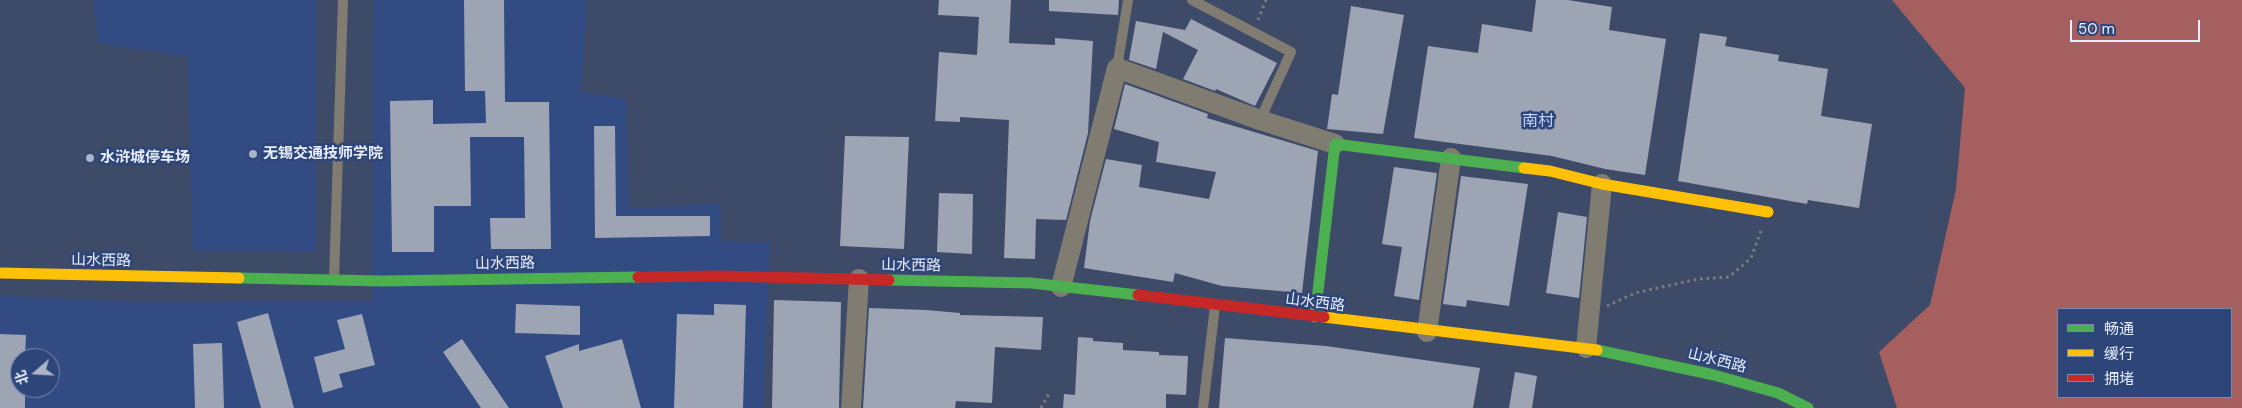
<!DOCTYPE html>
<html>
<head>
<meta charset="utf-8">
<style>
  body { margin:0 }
  #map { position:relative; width:2242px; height:408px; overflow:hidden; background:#3e4b68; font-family:"DM Sans","Noto Sans SC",sans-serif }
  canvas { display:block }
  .legend { position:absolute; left:2057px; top:308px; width:175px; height:90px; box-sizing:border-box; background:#2d4579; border:1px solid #7889ad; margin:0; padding:6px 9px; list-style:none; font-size:15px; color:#e8eefb }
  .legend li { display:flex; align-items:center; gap:10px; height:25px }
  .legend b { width:25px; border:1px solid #7889ad }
  .north { position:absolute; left:10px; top:348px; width:50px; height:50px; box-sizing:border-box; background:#2d4579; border:1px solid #7889ad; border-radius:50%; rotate:251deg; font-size:14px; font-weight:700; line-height:20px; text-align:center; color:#e8eefb }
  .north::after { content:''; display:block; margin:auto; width:18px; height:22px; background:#acb5c8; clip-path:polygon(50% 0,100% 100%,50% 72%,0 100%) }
  .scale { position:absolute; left:2070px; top:20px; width:130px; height:22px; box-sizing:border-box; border:2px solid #e8eefb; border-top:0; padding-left:6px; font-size:15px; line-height:18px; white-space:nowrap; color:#e8eefb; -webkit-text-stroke:4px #2d4579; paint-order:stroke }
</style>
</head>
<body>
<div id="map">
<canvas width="2242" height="408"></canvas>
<ul class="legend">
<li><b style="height:6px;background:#4caf50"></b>畅通</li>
<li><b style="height:6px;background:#ffc107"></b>缓行</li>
<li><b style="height:6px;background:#c62828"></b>拥堵</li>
</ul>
<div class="north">北</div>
<div class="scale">50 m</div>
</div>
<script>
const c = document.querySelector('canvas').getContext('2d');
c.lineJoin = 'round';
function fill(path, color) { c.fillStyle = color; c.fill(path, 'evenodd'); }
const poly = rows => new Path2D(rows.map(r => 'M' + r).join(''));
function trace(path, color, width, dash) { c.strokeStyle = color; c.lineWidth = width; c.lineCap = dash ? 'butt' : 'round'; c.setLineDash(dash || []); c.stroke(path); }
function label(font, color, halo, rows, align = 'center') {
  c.font = font + ' "DM Sans","Noto Sans SC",sans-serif'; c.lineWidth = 5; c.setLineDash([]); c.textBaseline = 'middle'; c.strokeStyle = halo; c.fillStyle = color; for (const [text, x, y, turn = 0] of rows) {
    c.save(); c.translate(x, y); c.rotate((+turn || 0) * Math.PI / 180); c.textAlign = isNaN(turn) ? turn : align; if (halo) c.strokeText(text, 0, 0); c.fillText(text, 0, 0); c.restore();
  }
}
fill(poly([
  [94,0,316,0,316,252,193,251,188,57,98,43],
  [374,0,587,0,581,92,626,99,629,208,720,204,721,241,770,242,763,408,0,408,0,296,133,302,372,301],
  [20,358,50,358,50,388,20,388]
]), '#324b82');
fill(poly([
  [1892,0,2242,0,2242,408,1897,408,1879,352,1930,305,1956,189,1965,88],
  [2058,309,2231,309,2231,397,2058,397]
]), '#a65f5f');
fill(poly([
  [464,0,504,0,505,102,549,102,551,249,491,249,490,218,525,218,524,137,470,137,471,206,434,206,434,252,392,252,390,101,433,100,433,124,486,123,485,91,465,91],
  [939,0,1011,0,1009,43,1055,45,1055,38,1093,41,1088,133,1066,220,1036,219,1035,259,1004,258,1009,120,960,117,960,122,935,121,939,52,977,55,979,17,938,15],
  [1049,0,1119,0,1118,15,1049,11],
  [1536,0,1568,0,1612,7,1609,30,1666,39,1645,175,1605,169,1552,156,1414,138,1428,46,1478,53,1482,24,1532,32],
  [1351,6,1404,15,1383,134,1327,129,1332,94,1338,95],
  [1191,19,1277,63,1255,106,1216,89,1215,91,1183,79,1198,50,1163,32,1156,69,1129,60,1136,21,1185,30],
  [1700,33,1727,37,1725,46,1779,55,1778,61,1828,69,1821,116,1872,124,1859,208,1808,200,1807,204,1678,181],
  [1125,84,1208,114,1207,118,1318,151,1302,293,1222,286,1175,273,1173,282,1084,268,1090,221,1106,159,1142,165,1139,187,1209,199,1216,172,1156,162,1159,142,1114,129],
  [594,126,615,126,616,216,710,216,710,236,595,238],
  [845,136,909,137,904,249,840,246],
  [1394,167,1437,173,1419,300,1394,296,1402,247,1382,244],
  [1461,176,1528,184,1509,306,1467,300,1466,307,1443,304],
  [939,193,973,194,972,254,937,252],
  [1558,212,1587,217,1579,298,1546,293],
  [774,300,841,302,839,408,772,408],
  [516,304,580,306,580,335,515,333],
  [714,304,746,305,743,408,674,408,677,314,714,315],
  [869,308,926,310,960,313,960,315,1043,317,1041,350,995,347,992,403,956,401,955,408,863,408],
  [268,313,294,408,261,408,237,322],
  [362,314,375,365,339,374,343,387,323,393,314,357,345,349,337,320],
  [0,334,26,335,25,358,20,358,20,388,25,388,25,408,0,408],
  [1078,337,1093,338,1093,341,1123,343,1123,350,1159,352,1159,355,1188,356,1186,395,1166,394,1166,408,1063,408,1064,394,1075,395],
  [1225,338,1326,346,1480,368,1473,408,1219,408],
  [462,339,509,408,481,408,443,352],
  [622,339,641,408,563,408,545,356,579,344,579,351],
  [222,343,224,408,195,408,193,344],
  [1515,372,1537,376,1532,408,1509,408]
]), '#9da4b4');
trace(poly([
  [1258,20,1266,0],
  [1607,306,1635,293,1698,279,1729,277,1751,258,1761,231],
  [1041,408,1050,392]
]), '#7e7d7d', 3, [2.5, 4]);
trace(poly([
  [1192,0,1291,52,1260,120],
  [1117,68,1128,0],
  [334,279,343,0],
  [1203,408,1215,306]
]), '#807c72', 10);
trace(poly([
  [1061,287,1117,68,1260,120,1335,144],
  [1427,332,1451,158],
  [1586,348,1602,184],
  [851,408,859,279]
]), '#807c72', 20);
trace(poly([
  [239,278,382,281,638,277],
  [889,280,1031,283,1138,295],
  [1315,317,1335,144,1524,168],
  [1597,350,1714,375,1778,393,1808,408]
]), '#4caf50', 11);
trace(poly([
  [1524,168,1550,171,1602,184,1768,212],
  [0,273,239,278],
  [1324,317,1597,350]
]), '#ffc107', 11);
trace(poly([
  [638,277,720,276,889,280],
  [1138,295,1324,317]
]), '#c62828', 11);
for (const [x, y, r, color] of [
  [253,154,5,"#acb5c8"],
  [90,158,5,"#acb5c8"]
]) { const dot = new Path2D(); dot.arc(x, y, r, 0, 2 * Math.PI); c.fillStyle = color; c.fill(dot); trace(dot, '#2d4579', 2); }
label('bold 15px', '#e8eefb', '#2d4579', [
  ["无锡交通技师学院",263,154],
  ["水浒城停车场",100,158]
], 'left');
label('15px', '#e8eefb', '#2d4579', [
  ["山水西路",101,261,1],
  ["山水西路",505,264,-1],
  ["山水西路",911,266,1],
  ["山水西路",1315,303,7],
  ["山水西路",1717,361,14]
]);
label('16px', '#c1d4f9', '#2d4579', [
  ["南村",1538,122]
]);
</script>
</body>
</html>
